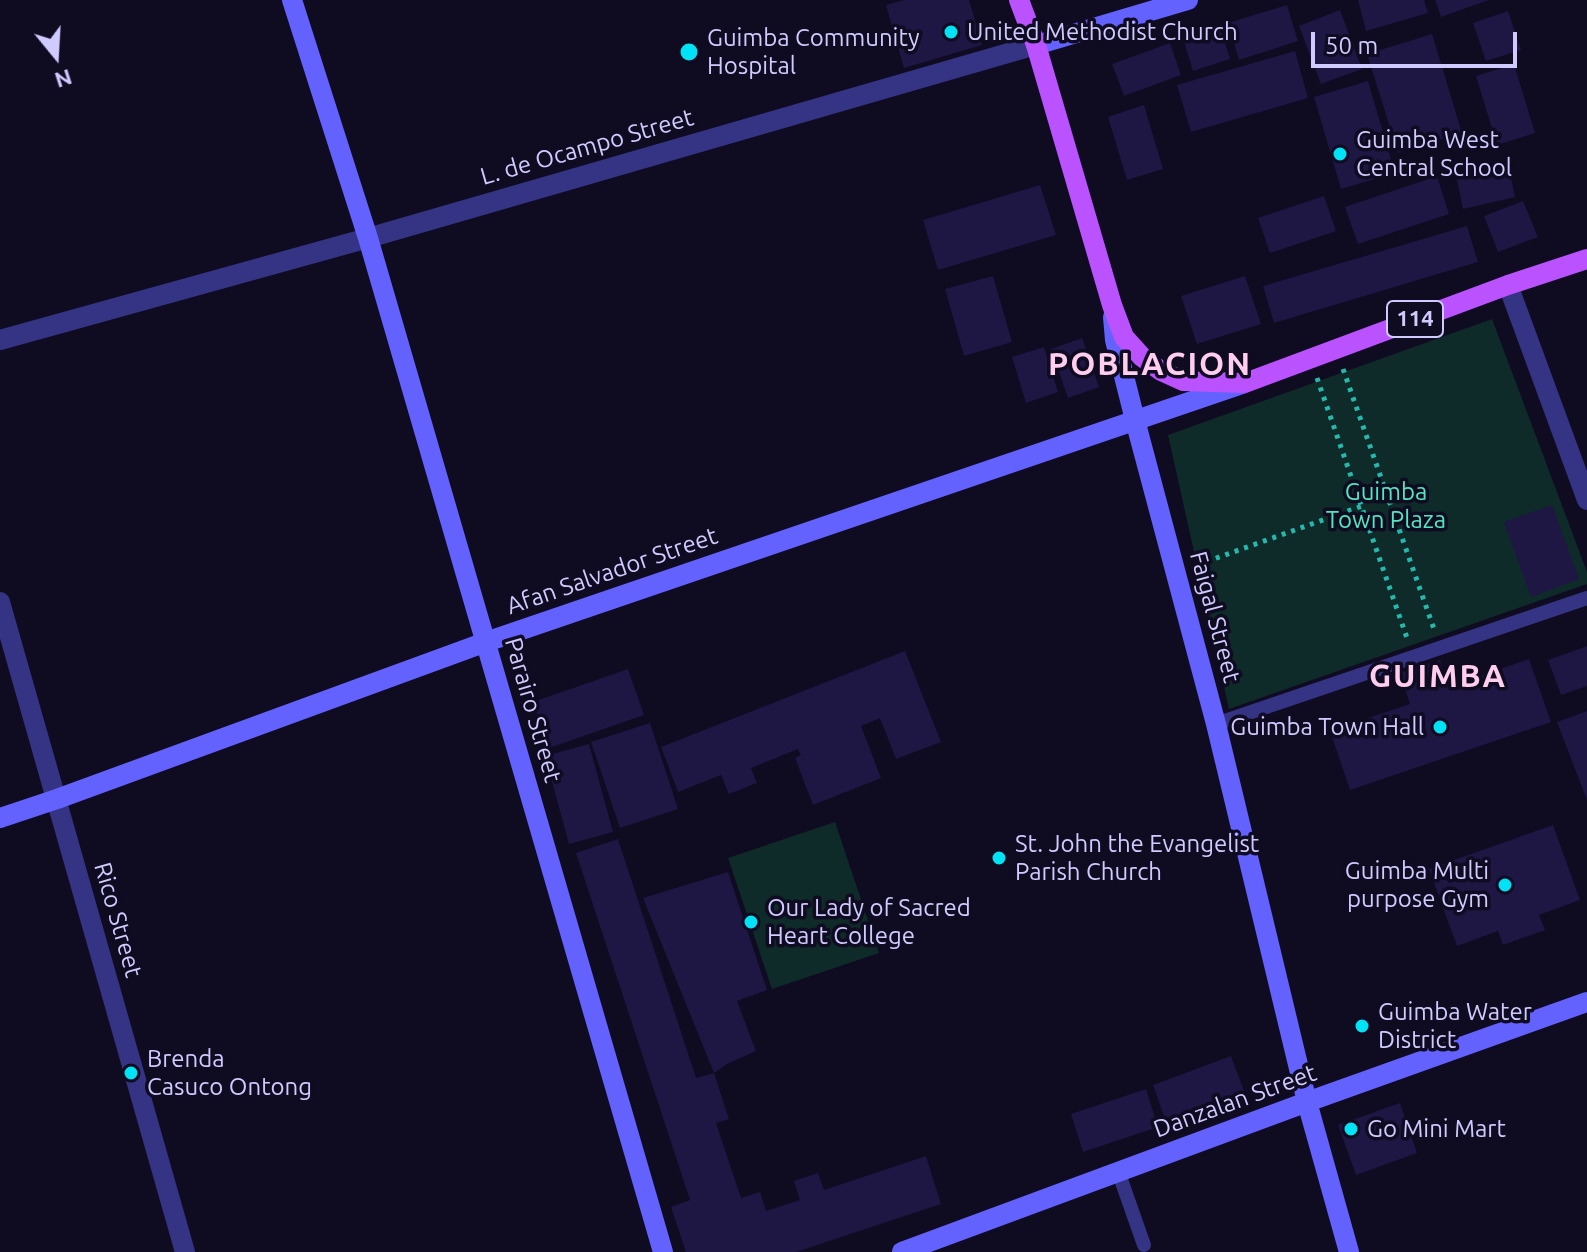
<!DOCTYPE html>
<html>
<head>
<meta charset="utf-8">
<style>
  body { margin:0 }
  #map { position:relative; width:1587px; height:1252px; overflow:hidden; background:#0f0b21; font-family:Ubuntu,sans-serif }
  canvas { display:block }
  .north { position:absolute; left:16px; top:16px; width:80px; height:80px; -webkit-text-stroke:6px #0f0b21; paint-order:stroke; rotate:162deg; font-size:22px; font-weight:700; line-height:32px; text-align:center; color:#d0cbff }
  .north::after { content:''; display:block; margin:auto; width:28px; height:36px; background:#d0cbff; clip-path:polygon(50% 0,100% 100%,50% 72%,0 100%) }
  .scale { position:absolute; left:1311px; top:32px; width:206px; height:36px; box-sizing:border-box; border:4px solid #d0cbff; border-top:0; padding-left:10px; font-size:24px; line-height:28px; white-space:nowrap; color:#d0cbff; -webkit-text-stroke:6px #0f0b21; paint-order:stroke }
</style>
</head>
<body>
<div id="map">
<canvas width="1587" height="1252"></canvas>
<div class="north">N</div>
<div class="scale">50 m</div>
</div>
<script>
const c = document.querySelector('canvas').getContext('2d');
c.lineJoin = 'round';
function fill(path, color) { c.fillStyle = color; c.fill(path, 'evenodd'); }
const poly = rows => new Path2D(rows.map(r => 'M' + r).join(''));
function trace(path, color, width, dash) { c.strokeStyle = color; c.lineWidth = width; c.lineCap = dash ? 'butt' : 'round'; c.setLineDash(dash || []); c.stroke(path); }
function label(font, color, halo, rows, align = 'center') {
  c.font = font + ' Ubuntu,sans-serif'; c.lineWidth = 7; c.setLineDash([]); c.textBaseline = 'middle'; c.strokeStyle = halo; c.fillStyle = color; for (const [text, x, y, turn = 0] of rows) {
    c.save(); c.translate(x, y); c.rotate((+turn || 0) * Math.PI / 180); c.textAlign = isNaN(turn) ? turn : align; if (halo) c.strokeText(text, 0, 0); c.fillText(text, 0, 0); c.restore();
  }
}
fill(poly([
  [1492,319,1587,572,1587,584,1229,709,1168,435],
  [835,822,879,953,772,989,728,858]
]), '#0e2b29');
fill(poly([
  [904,0,969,0,982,45,904,68,886,5],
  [1358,0,1424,0,1428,13,1366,31],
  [1435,0,1489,0,1441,17],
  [1287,5,1298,41,1239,60,1228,23],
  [1340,10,1362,69,1321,84,1299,26],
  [1508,11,1521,50,1486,61,1473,23],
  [1220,27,1230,59,1193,71,1183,38],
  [1432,34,1462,133,1398,153,1367,54],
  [1170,43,1181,75,1124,96,1112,64],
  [1295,51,1308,98,1191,132,1177,85],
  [1514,64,1535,133,1497,145,1476,76],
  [1368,81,1395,173,1341,189,1314,97],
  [1144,105,1163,169,1127,180,1108,117],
  [1508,164,1515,197,1463,209,1456,175],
  [1437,176,1449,214,1358,244,1345,207],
  [1040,185,1056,235,938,270,923,220],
  [1324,196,1336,231,1270,253,1258,218],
  [1523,201,1538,237,1498,252,1484,216],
  [1467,226,1478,262,1274,323,1263,286],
  [993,276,1012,342,964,356,945,289],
  [1245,276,1261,324,1197,344,1181,296],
  [1082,338,1099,387,1068,398,1051,349],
  [1044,347,1058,392,1026,403,1012,357],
  [1552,505,1579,579,1531,597,1504,522],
  [1587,646,1587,686,1561,695,1548,660],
  [905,651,941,742,896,759,880,718,861,726,881,778,813,805,795,758,801,755,798,749,751,768,757,783,729,794,721,775,678,792,661,747],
  [1529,659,1551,722,1350,790,1330,731,1410,704,1400,673,1440,660,1449,687],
  [628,669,644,715,549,748,533,702],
  [1587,711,1587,800,1557,722],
  [650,723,678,809,620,828,591,742],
  [589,744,613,832,569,844,545,756],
  [1553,825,1580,900,1539,915,1545,930,1503,945,1498,931,1457,946,1429,869],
  [618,839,696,1078,714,1073,729,1119,716,1123,741,1198,760,1192,766,1211,800,1200,794,1181,818,1173,824,1190,926,1156,941,1204,796,1252,686,1252,671,1207,690,1200,576,853],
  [728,872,767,990,737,1001,756,1051,727,1064,714,1073,643,898],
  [1231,1056,1246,1096,1167,1125,1153,1085],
  [1146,1089,1158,1127,1083,1152,1071,1114],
  [1400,1103,1417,1153,1356,1175,1338,1125]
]), '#1e1643');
trace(poly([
  [1343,369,1435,632],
  [1317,378,1408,641],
  [1197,565,1362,506]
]), '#26b8ad', 5, [4, 6]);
trace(poly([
  [1216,724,1587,598],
  [1118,1171,1144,1245]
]), '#353383', 14);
trace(poly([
  [1508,285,1587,500],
  [0,340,368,238,1036,45],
  [0,602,185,1252]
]), '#353383', 20);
trace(poly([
  [292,0,368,238,663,1252],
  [1036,45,1188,0],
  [1113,317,1115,340,1135,420,1216,724,1307,1102,1349,1252],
  [0,818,57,799,486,642,1242,384],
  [902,1252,1307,1102,1587,1002]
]), '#6362ff', 20);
trace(poly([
  [1019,0,1036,45,1112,305,1124,337,1142,357,1161,371,1183,381,1245,383,1508,285,1587,259]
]), '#bb52ff', 20);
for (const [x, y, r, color] of [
  [951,32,8,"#00e2f6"],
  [689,52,10,"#00e2f6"],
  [1340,154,8,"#00e2f6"],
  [1440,727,8,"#00e2f6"],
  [999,858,8,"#00e2f6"],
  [1505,885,8,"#00e2f6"],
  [751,922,8,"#00e2f6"],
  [1362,1026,8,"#00e2f6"],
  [131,1073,8,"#00e2f6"],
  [1351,1129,8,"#00e2f6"]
]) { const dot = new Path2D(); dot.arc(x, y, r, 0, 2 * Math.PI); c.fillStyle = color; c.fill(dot); trace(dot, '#0f0b21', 3); }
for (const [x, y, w] of [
  [1415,319,56]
]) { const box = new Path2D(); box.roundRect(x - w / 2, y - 18, w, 36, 6); c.fillStyle = '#0f0b21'; c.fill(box); trace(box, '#d0cbff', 2); }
label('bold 22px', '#d0cbff', null, [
  ["114",1415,319]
]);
label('24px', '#d0cbff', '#0f0b21', [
  ["United Methodist Church",967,32],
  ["Guimba Community",707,38],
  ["Hospital",707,66],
  ["Guimba West",1356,140],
  ["Central School",1356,168],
  ["Guimba Town Hall",1424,727,"right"],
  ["St. John the Evangelist",1015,844],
  ["Parish Church",1015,872],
  ["Guimba Multi",1489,871,"right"],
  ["purpose Gym",1489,899,"right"],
  ["Our Lady of Sacred",767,908],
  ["Heart College",767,936],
  ["Guimba Water",1378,1012],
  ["District",1378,1040],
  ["Brenda",147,1059],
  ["Casuco Ontong",147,1087],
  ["Go Mini Mart",1367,1129]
], 'left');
label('24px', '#d0cbff', '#0f0b21', [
  ["L. de Ocampo Street",587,147,-16],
  ["Afan Salvador Street",612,571,-19],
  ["Faigal Street",1215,617,75],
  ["Parairo Street",533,710,74],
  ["Rico Street",118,920,74],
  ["Danzalan Street",1235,1101,-20]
]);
label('24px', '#50e6be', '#0f0b21', [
  ["Guimba",1386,492],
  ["Town Plaza",1386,520]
]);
c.letterSpacing = '2px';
label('bold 32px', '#ffcdee', '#0f0b21', [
  ["POBLACION",1150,364],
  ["GUIMBA",1438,676]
]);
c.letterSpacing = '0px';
</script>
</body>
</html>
